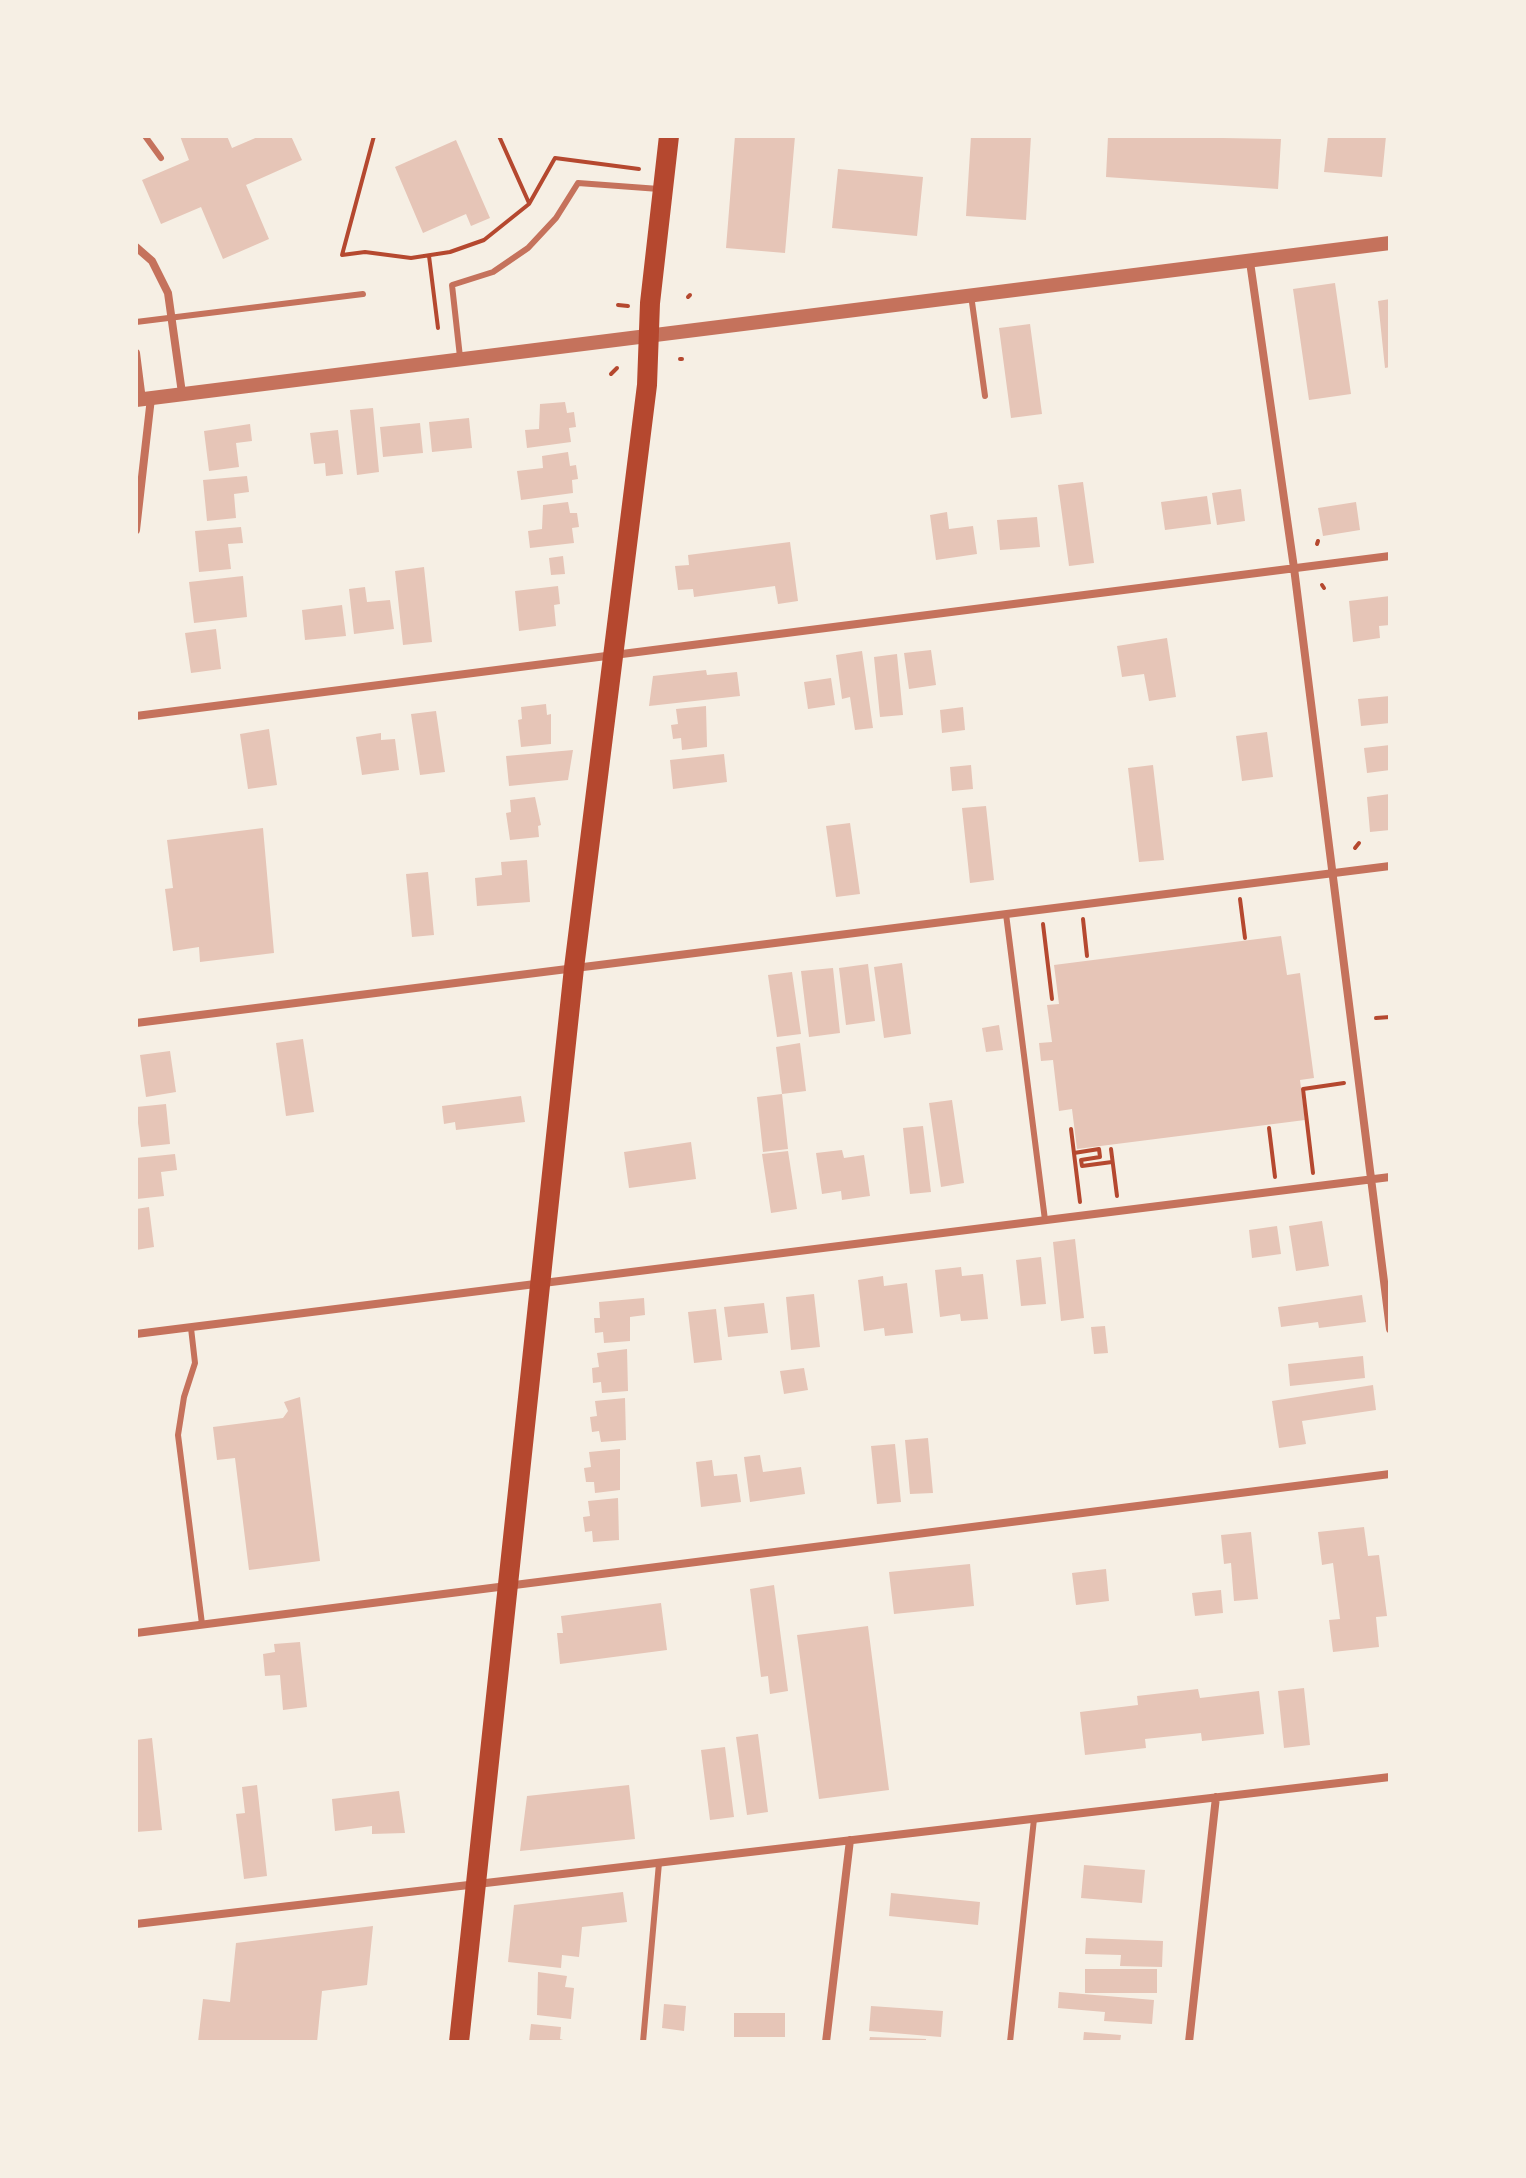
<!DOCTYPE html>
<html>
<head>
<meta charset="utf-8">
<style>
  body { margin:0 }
  #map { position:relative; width:1526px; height:2178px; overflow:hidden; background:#f6efe4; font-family:Figtree,sans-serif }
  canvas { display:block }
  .frame { position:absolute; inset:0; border:138px solid #f6efe4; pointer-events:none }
</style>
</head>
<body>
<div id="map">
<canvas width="1526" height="2178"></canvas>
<div class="frame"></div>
</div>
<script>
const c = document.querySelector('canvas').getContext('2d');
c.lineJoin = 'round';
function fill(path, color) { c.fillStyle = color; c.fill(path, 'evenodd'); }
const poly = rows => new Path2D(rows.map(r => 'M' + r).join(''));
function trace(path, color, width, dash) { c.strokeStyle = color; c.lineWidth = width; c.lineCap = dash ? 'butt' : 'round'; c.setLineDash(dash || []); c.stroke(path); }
fill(poly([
  [180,136,227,136,232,148,260,136,291,136,302,160,246,185,269,239,223,259,201,207,161,224,142,180,189,160],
  [735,136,795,136,785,253,726,248],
  [971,136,1031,136,1026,220,966,216],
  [1108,136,1281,139,1278,189,1106,177],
  [1328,136,1386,136,1382,177,1324,172],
  [456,140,490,218,471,226,466,214,423,233,395,167],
  [838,169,923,177,917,236,832,228],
  [1335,283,1351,394,1309,400,1293,289],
  [1390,299,1390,367,1385,368,1378,301],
  [1030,324,1042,414,1011,418,999,328],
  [565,402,567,413,574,412,576,427,569,428,571,442,527,448,525,430,539,429,540,404],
  [373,408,379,472,357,475,350,410],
  [469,418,472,448,432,452,429,422],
  [420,423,423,453,383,457,380,427],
  [250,424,252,441,236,443,239,467,209,471,204,431],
  [338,430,343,474,326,476,325,463,314,464,310,433],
  [568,452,570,466,576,465,578,479,572,480,573,493,521,500,517,471,543,468,542,456],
  [247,476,249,492,234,494,236,518,207,521,203,480],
  [1083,482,1094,563,1069,566,1058,485],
  [1241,489,1245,521,1217,525,1212,493],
  [1207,496,1211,524,1165,530,1161,502],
  [568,502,570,513,577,513,579,527,572,528,574,543,530,548,528,531,542,529,543,505],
  [1356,502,1360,530,1323,536,1318,508],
  [947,512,949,529,973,526,977,554,936,560,930,515],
  [1037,517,1040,547,1000,550,997,520],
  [241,527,243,543,228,544,231,569,199,572,195,531],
  [790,542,798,601,778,604,775,586,694,597,693,589,678,590,675,566,689,565,688,555],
  [563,556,565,574,551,575,549,558],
  [424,567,432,642,403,645,395,571],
  [243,576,247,617,194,623,189,582],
  [558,586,560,604,554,605,556,626,519,631,515,591],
  [365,587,367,602,390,600,394,629,354,634,349,589],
  [1390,596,1390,625,1379,626,1380,638,1353,642,1349,601],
  [342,605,346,636,305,640,302,610],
  [216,629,221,669,191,673,185,633],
  [1167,638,1176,697,1149,701,1144,674,1122,677,1117,646],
  [931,650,936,685,909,689,904,653],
  [862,651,873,728,855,730,850,697,842,699,836,655],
  [897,654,903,715,880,717,874,657],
  [706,670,707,675,737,672,740,696,649,706,653,676],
  [831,678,835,705,808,709,804,682],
  [1390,696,1390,723,1361,726,1358,699],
  [546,704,547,715,551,714,551,744,521,747,518,720,522,719,521,707],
  [706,706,707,747,682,750,681,738,673,739,671,725,678,724,676,709],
  [963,707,965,730,942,733,940,710],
  [436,711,445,772,420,775,411,714],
  [269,729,277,785,248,789,240,734],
  [1267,732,1273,777,1242,781,1236,736],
  [381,733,381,740,395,739,399,770,362,775,356,737],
  [1390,745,1390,770,1367,773,1364,748],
  [573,750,568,780,509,786,506,756],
  [724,754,727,782,673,789,670,760],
  [971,765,973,789,952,791,950,767],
  [1153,765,1164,860,1139,862,1128,768],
  [1390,794,1390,830,1370,832,1367,797],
  [535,797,541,825,538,826,539,837,510,840,506,813,511,812,510,800],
  [986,806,994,880,970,883,962,808],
  [850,823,860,894,836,897,826,826],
  [263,828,274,953,200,962,199,947,173,951,165,889,173,888,167,840],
  [527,860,530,902,477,906,475,878,502,875,501,862],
  [428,872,434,935,412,937,406,874],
  [1281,936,1287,975,1300,973,1314,1078,1300,1080,1305,1120,1077,1149,1072,1109,1059,1111,1053,1060,1041,1061,1039,1043,1052,1042,1047,1005,1059,1004,1054,965],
  [902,963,911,1034,884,1038,874,967],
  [868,964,875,1021,846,1025,839,968],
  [833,968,840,1033,809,1037,801,971],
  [792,972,801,1034,777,1037,768,975],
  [999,1025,1003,1050,986,1052,982,1028],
  [303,1039,314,1112,286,1116,276,1043],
  [800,1043,806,1091,782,1094,776,1047],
  [170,1051,176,1092,146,1097,140,1055],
  [782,1094,788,1149,763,1152,757,1097],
  [521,1096,525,1122,456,1130,455,1122,444,1124,442,1106],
  [952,1100,964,1183,941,1187,929,1103],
  [166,1104,170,1144,141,1147,136,1107],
  [923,1126,931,1192,910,1194,903,1128],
  [691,1142,696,1179,629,1188,624,1152],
  [842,1150,844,1158,864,1155,870,1196,842,1200,841,1191,822,1194,816,1153],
  [788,1151,797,1209,771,1213,762,1154],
  [175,1154,177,1170,161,1172,164,1196,137,1199,136,1158],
  [149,1207,154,1247,136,1250,136,1209],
  [1322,1221,1329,1266,1296,1271,1289,1226],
  [1277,1226,1281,1254,1252,1258,1249,1230],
  [1075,1239,1084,1318,1061,1321,1053,1242],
  [1041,1257,1046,1304,1021,1306,1016,1260],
  [961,1267,962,1276,983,1274,988,1319,961,1321,960,1314,940,1317,935,1270],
  [883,1276,884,1286,907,1283,913,1333,885,1336,884,1328,864,1331,858,1280],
  [814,1294,820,1347,791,1350,786,1297],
  [1362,1295,1366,1322,1319,1328,1318,1322,1281,1327,1278,1307],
  [644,1298,645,1315,630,1317,630,1341,604,1343,603,1332,595,1333,594,1318,600,1318,599,1302],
  [764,1303,768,1333,728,1337,724,1307],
  [716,1309,722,1360,694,1363,688,1312],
  [1105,1326,1108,1353,1094,1354,1091,1327],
  [627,1349,628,1391,602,1393,601,1382,593,1383,592,1368,599,1367,597,1353],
  [1363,1356,1365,1378,1290,1386,1288,1364],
  [804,1368,808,1390,784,1394,780,1371],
  [1373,1385,1376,1410,1302,1421,1306,1444,1279,1448,1272,1401],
  [300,1397,320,1561,249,1570,235,1458,217,1460,213,1427,283,1418,288,1411,284,1402],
  [625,1398,626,1440,601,1442,599,1431,592,1432,590,1417,597,1416,595,1401],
  [928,1438,933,1493,910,1494,905,1440],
  [895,1444,901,1502,877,1504,871,1446],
  [620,1449,620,1490,595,1493,594,1482,586,1482,584,1468,591,1467,589,1452],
  [760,1455,763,1472,801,1467,805,1494,750,1502,744,1457],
  [712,1460,714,1476,737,1474,741,1502,701,1507,696,1462],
  [618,1498,619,1540,593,1542,592,1531,585,1532,583,1517,590,1516,588,1501],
  [1364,1527,1368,1556,1379,1555,1387,1616,1376,1617,1379,1647,1333,1652,1329,1620,1340,1619,1333,1563,1322,1565,1318,1532],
  [1251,1532,1258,1599,1234,1601,1231,1563,1224,1564,1221,1535],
  [970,1564,974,1606,894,1614,889,1572],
  [1106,1569,1109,1601,1076,1605,1072,1573],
  [774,1585,788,1691,770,1694,768,1676,761,1677,750,1589],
  [1221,1590,1223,1613,1195,1616,1192,1593],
  [661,1603,667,1650,560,1664,557,1633,563,1633,561,1616],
  [868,1626,889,1790,819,1799,797,1635],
  [300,1642,307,1707,283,1710,280,1675,265,1676,263,1654,275,1652,274,1644],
  [1304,1688,1310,1745,1284,1748,1278,1691],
  [1198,1689,1200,1698,1259,1691,1264,1734,1202,1741,1201,1733,1145,1739,1146,1748,1085,1755,1080,1712,1138,1705,1137,1696],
  [758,1734,768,1812,747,1815,736,1737],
  [152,1738,162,1830,136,1832,136,1740],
  [725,1747,734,1817,710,1820,701,1750],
  [257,1785,267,1876,244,1879,236,1814,245,1813,242,1787],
  [629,1785,635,1839,520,1851,527,1796],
  [399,1791,405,1833,372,1834,372,1826,335,1831,332,1799],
  [1084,1865,1145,1870,1142,1903,1081,1898],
  [623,1892,627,1922,582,1927,579,1957,562,1955,561,1968,508,1962,514,1905],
  [891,1893,980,1902,978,1925,889,1916],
  [373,1926,367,1985,322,1991,317,2042,198,2042,203,1999,230,2002,236,1943],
  [1086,1938,1163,1941,1162,1967,1120,1966,1121,1955,1085,1954],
  [1085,1969,1157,1969,1157,1993,1085,1993],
  [538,1972,567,1976,565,1987,574,1988,571,2019,537,2015],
  [1059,1992,1154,2000,1152,2024,1104,2021,1105,2012,1058,2008],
  [664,2004,686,2006,684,2031,662,2028],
  [871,2006,943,2011,941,2037,869,2031],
  [734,2013,785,2013,785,2037,734,2037],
  [531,2024,561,2027,560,2039,570,2042,529,2042],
  [1084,2032,1121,2035,1120,2042,1083,2042],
  [870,2037,926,2039,926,2042,869,2042]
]), '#e6c5b7');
trace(poly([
  [374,136,342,255,365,252,411,258,450,252,484,240,529,204,555,158,639,169],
  [499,136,529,203],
  [429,256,438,328],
  [688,297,690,295],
  [618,305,628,306],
  [680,359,682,359],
  [611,374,617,368],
  [1317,544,1318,541],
  [1322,585,1324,588],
  [1355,848,1359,843],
  [1240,899,1245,938],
  [1083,919,1087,956],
  [1043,924,1052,999],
  [1376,1018,1390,1017],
  [1269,1128,1275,1177],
  [1071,1129,1080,1202],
  [1111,1149,1117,1196],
  [1074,1153,1099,1149,1100,1157,1081,1160,1082,1166,1112,1162],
  [1313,1173,1303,1089,1344,1083]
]), '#b5482f', 4);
trace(poly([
  [145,136,161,158],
  [971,295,985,396],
  [136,322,363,294],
  [460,357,452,285,493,272,528,248,556,218,578,183,659,189],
  [1006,914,1045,1220],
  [191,1328,195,1363,184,1397,178,1435,202,1624],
  [643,2042,659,1863],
  [1010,2042,1034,1819]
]), '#c5725c', 6);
trace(poly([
  [136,247,152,261,168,293,182,393],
  [1250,262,1294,568,1390,1329],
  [136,353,142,400],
  [136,530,151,398],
  [136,716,1390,556],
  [136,1023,1390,866],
  [136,1334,1390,1177],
  [136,1633,1390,1474],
  [136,1924,1390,1777],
  [826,2042,850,1840],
  [1189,2042,1216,1797]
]), '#c5725c', 8);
trace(poly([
  [136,400,1390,243]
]), '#c5725c', 14);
trace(poly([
  [459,2042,574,968,647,385,650,303,669,136]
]), '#b5482f', 20);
</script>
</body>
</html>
